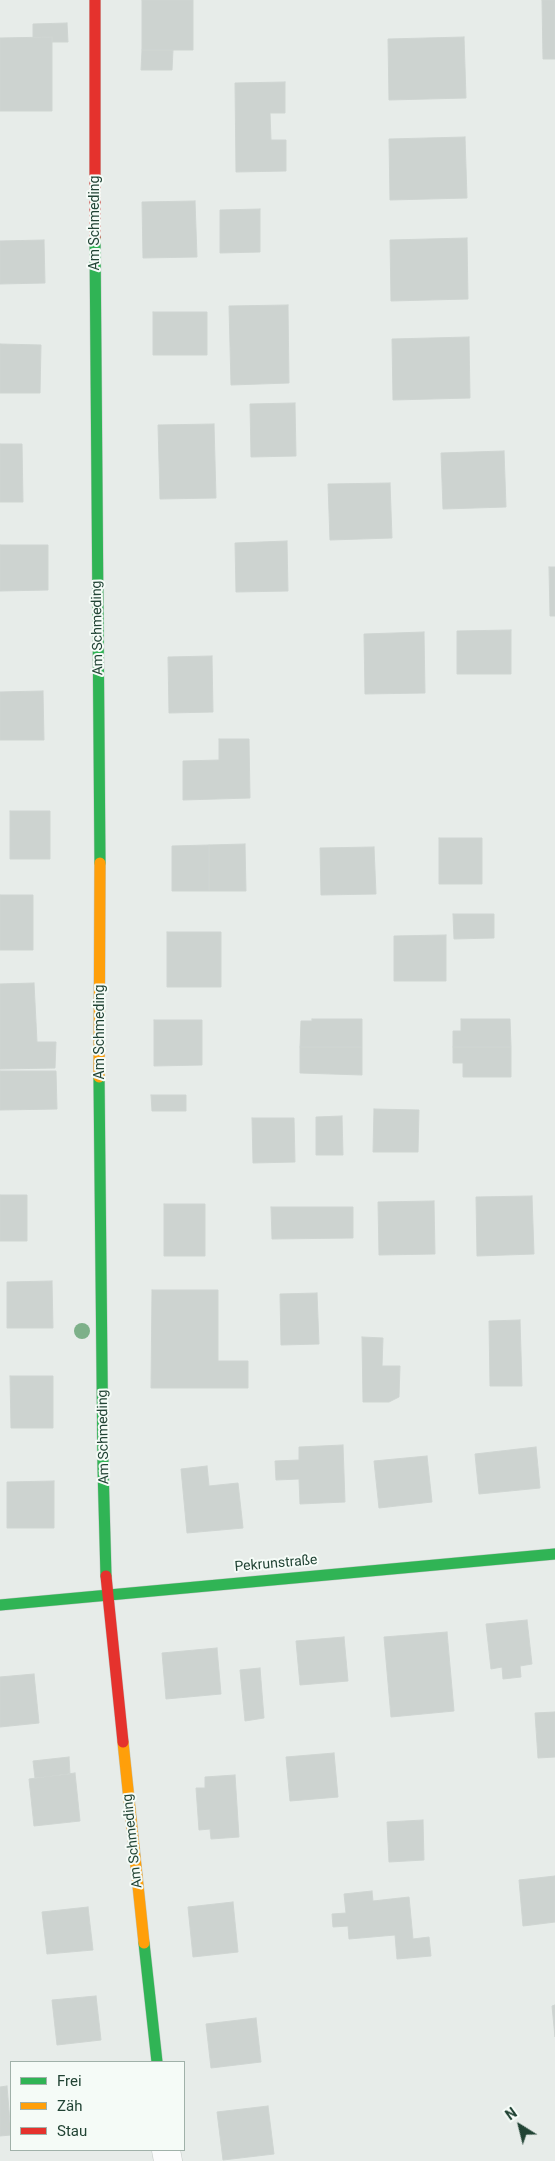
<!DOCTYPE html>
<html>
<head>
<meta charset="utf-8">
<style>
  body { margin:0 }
  #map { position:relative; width:555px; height:2161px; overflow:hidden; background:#e7ece9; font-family:Roboto,sans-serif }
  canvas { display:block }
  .legend { position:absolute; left:10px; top:2061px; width:175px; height:90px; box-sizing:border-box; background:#f5fbf7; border:1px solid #a0b1a9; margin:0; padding:6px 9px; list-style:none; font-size:15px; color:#214334 }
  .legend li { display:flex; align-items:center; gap:10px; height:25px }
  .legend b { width:25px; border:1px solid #a0b1a9 }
  .north { position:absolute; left:495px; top:2101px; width:50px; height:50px; -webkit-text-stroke:4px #f5fbf7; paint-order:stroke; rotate:324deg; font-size:14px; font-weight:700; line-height:20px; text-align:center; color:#214334 }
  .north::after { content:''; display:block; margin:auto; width:18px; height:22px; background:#214334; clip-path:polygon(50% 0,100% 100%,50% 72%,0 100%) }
</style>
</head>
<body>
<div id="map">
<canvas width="555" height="2161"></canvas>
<ul class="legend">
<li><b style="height:6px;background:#30b455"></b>Frei</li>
<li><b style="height:6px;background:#ff9f0a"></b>Zäh</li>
<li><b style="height:6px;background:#e5322d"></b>Stau</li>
</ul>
<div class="north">N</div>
</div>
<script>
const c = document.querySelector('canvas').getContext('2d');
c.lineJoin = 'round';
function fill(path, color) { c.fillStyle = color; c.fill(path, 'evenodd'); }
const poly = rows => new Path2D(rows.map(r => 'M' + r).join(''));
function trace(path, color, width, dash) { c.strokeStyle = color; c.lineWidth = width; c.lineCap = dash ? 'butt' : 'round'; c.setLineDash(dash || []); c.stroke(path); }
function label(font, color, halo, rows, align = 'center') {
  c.font = font + ' Roboto,sans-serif'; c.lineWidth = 4; c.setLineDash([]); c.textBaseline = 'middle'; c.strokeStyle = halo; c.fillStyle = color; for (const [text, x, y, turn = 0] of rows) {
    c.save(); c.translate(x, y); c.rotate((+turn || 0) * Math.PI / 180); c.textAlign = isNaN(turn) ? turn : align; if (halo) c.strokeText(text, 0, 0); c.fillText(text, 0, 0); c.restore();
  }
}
const building = poly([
  [142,0,193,0,193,50,142,50,142,0],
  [542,0,555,0,555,59,543,59,542,0],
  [67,23,68,42,52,42,52,37,33,38,33,24,67,23],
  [52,37,52,111,0,111,0,38,52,37],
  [464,37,466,98,389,100,388,39,464,37],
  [142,50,173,50,172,70,141,70,142,50],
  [285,82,285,113,270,113,271,140,286,140,286,171,236,172,235,83,285,82],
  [465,137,467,198,390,200,389,139,465,137],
  [195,201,197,257,143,258,142,202,195,201],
  [260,209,260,252,220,253,220,210,260,209],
  [467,238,468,299,391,301,390,240,467,238],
  [44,240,45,283,0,284,0,241,44,240],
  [288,305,289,383,231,385,229,306,288,305],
  [153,312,207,312,207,355,153,355,153,312],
  [469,337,470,398,393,400,392,339,469,337],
  [0,344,41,345,40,393,0,393,0,344],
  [295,403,296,456,251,457,250,404,295,403],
  [214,424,216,498,160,499,158,425,214,424],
  [0,444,22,444,23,502,0,502,0,444],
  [504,451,506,507,443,509,441,453,504,451],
  [390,483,392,538,330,540,328,484,390,483],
  [287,541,288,591,236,592,235,543,287,541],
  [0,545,48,545,48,590,0,591,0,545],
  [549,567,555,567,555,616,550,616,549,567],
  [511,630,511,674,457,674,457,631,511,630],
  [424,632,425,693,365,694,364,634,424,632],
  [212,656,213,712,169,713,168,657,212,656],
  [43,691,44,740,0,740,0,692,43,691],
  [219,739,249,739,250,798,183,800,183,761,219,760,219,739],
  [10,811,50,811,50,859,10,859,10,811],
  [439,838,482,838,482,884,439,884,439,838],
  [245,844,246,891,209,891,209,845,245,844],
  [209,845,209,891,172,891,172,846,209,845],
  [374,847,376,894,321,895,320,848,374,847],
  [0,895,33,895,33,950,0,950,0,895],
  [453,914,494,914,494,938,454,939,453,914],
  [167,932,221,932,221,987,167,987,167,932],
  [446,935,446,981,394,981,394,936,446,935],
  [34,983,37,1042,56,1042,55,1068,0,1069,0,984,34,983],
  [312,1019,362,1019,362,1047,300,1047,301,1021,312,1021,312,1019],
  [461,1019,510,1019,511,1047,453,1047,453,1031,461,1031,461,1019],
  [154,1020,202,1020,202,1065,154,1066,154,1020],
  [300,1047,362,1047,362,1075,300,1073,300,1047],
  [453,1047,511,1047,511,1077,463,1077,463,1063,453,1063,453,1047],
  [0,1071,56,1071,57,1109,0,1110,0,1071],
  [151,1095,186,1095,186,1111,152,1111,151,1095],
  [374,1109,419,1110,418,1152,373,1152,374,1109],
  [342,1116,343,1155,316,1155,316,1117,342,1116],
  [252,1118,294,1118,295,1162,253,1163,252,1118],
  [0,1195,27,1195,27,1241,0,1241,0,1195],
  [532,1196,534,1254,477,1256,476,1197,532,1196],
  [434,1201,435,1254,379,1255,378,1202,434,1201],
  [164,1204,205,1204,205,1256,164,1256,164,1204],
  [271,1207,353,1207,353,1238,272,1239,271,1207],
  [52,1281,53,1328,7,1328,7,1282,52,1281],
  [152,1290,218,1290,218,1361,248,1361,248,1388,151,1388,152,1290],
  [317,1293,319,1344,281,1345,280,1294,317,1293],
  [520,1320,522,1386,490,1386,489,1321,520,1320],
  [362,1337,383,1338,382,1366,400,1366,399,1397,389,1402,363,1402,362,1337],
  [10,1376,53,1376,53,1428,11,1428,10,1376],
  [343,1445,345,1502,300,1504,299,1479,276,1480,275,1461,299,1460,299,1447,343,1445],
  [536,1447,540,1488,479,1494,475,1454,536,1447],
  [427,1456,432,1502,379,1508,374,1461,427,1456],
  [207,1466,209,1486,238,1483,243,1528,187,1533,181,1469,207,1466],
  [54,1481,54,1528,7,1528,7,1482,54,1481],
  [527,1620,532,1664,520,1666,521,1677,503,1679,502,1667,491,1669,486,1624,527,1620],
  [447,1632,454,1711,391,1717,384,1637,447,1632],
  [344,1637,348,1681,300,1685,296,1641,344,1637],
  [217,1648,221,1694,166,1699,162,1653,217,1648],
  [260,1668,264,1718,245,1721,240,1670,260,1668],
  [34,1674,39,1723,0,1727,0,1677,34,1674],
  [555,1712,555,1757,538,1758,535,1713,555,1712],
  [334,1753,338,1797,290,1801,286,1757,334,1753],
  [69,1757,70,1774,35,1778,33,1761,69,1757],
  [75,1773,80,1821,34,1826,29,1779,75,1773],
  [235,1775,239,1837,211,1839,210,1829,199,1830,196,1788,205,1788,205,1777,235,1775],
  [423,1820,424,1860,389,1862,387,1822,423,1820],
  [555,1876,555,1922,523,1926,519,1880,555,1876],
  [372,1891,373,1901,409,1897,413,1939,429,1937,431,1956,397,1959,395,1935,349,1939,348,1926,333,1927,332,1914,346,1913,344,1894,372,1891],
  [233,1902,238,1952,193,1957,188,1907,233,1902],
  [88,1907,93,1950,47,1954,42,1912,88,1907],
  [96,1996,101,2040,57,2045,52,2000,96,1996],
  [555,2005,555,2037,552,2006,555,2005],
  [256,2018,261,2062,211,2068,206,2024,256,2018],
  [7,2086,11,2135,0,2136,0,2087,7,2086],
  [268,2106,274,2154,223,2160,217,2112,268,2106]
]);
fill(building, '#cdd3d0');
trace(building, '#cfd5d2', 1);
const street = poly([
  [166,2150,168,2161]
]);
const fast = poly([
  [95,238,100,863],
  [99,1077,103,1467,106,1576],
  [0,1605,555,1554],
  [144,1943,157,2062]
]);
const slow = poly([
  [99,1077,100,863],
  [123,1742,144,1943]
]);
const jam = poly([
  [95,0,95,238],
  [106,1576,123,1742]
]);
trace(street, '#c4c9c6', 29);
trace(fast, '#c0c8c4', 12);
trace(slow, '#c0c8c4', 12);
trace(jam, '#c0c8c4', 12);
trace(street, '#fbfcfc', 28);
trace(fast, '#30b455', 11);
trace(slow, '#ff9f0a', 11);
trace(jam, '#e5322d', 11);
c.fillStyle = '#7db089';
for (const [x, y] of [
  [82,1331]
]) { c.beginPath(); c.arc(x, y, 8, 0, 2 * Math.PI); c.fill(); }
label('14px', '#214334', '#f5fbf7', [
  ["Am Schmeding",95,223,-90],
  ["Am Schmeding",98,628,-91],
  ["Am Schmeding",100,1032,-90],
  ["Am Schmeding",104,1437,-91],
  ["Pekrunstraße",276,1564,-5],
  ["Am Schmeding",133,1841,-96]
]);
</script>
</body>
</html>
